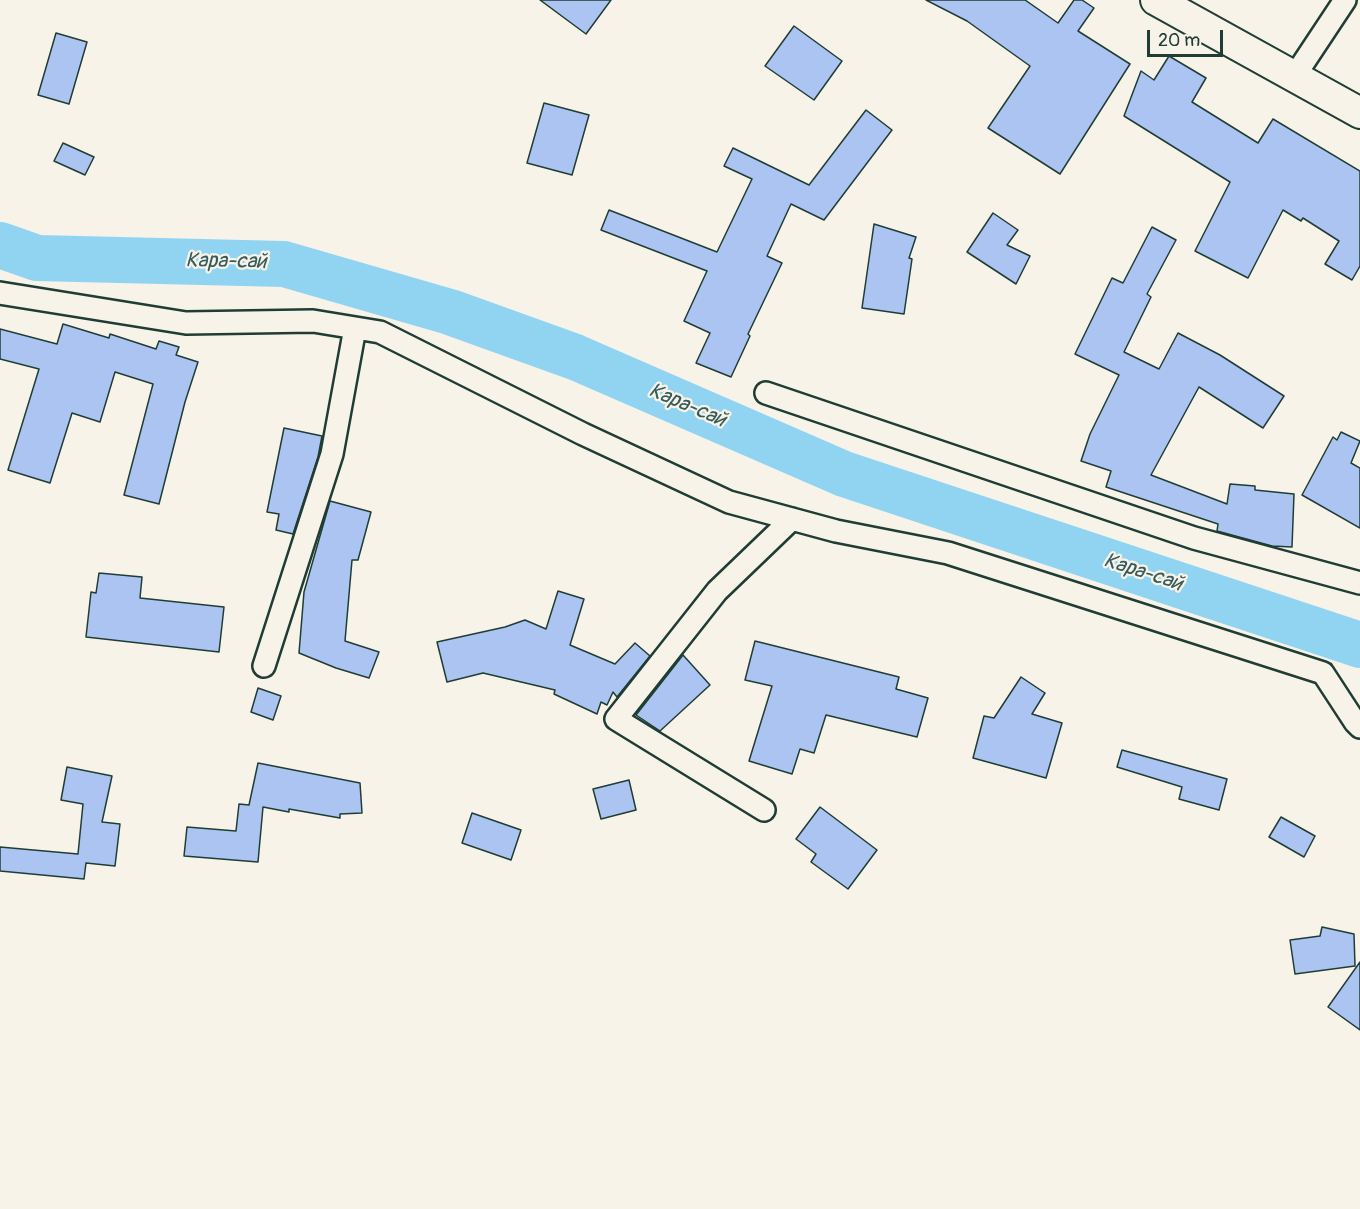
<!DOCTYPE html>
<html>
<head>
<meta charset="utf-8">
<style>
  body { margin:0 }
  #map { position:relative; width:1360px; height:1209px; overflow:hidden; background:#f7f3e8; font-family:Pangolin,sans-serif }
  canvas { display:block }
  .scale { position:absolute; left:1147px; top:30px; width:76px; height:27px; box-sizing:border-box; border:3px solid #1f3d34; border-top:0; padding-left:8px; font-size:18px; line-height:21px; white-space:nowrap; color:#1f3d34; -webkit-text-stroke:4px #f7f3e8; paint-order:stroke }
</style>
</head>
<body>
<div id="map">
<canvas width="1360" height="1209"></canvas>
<div class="scale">20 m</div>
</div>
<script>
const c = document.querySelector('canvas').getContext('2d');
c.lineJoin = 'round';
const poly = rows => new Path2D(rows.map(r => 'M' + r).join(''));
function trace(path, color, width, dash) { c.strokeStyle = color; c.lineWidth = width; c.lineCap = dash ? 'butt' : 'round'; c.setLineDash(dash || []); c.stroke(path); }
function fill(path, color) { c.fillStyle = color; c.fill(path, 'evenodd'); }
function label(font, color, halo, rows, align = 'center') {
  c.font = font + ' Pangolin,sans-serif'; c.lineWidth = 4.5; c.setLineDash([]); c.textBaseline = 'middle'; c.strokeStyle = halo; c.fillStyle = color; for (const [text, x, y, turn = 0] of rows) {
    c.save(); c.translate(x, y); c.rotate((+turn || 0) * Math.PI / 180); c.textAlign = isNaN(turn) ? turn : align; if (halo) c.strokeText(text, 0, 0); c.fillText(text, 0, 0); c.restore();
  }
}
trace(poly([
  [0,245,37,258,284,264,450,312,575,357,844,474,1360,645]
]), '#90d4f2', 46);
const building = poly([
  [540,0,611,0,586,34,540,0],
  [926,0,1025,0,1058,23,1074,0,1082,0,1094,8,1078,31,1130,64,1060,174,988,128,1030,66,967,21,926,0],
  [794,26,842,61,814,100,765,66,794,26],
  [56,33,87,42,69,104,38,95,56,33],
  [1169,56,1206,78,1192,102,1258,143,1273,119,1360,171,1360,266,1352,280,1325,264,1339,241,1303,218,1301,221,1283,210,1248,278,1195,251,1230,182,1124,116,1141,71,1154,80,1169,56],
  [544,103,589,115,572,175,527,163,544,103],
  [866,110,892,130,824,220,791,204,767,256,782,263,748,334,750,336,731,377,696,363,710,333,684,321,707,271,601,230,609,210,717,252,752,179,724,166,733,148,809,185,866,110],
  [63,143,94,157,85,175,54,161,63,143],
  [993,213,1018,230,1007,245,1030,256,1016,284,967,252,993,213],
  [874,224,916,237,909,258,912,259,904,314,862,308,874,224],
  [1152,227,1176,240,1147,294,1151,297,1124,352,1159,369,1178,333,1220,355,1284,396,1263,428,1199,387,1151,475,1227,504,1230,484,1255,486,1255,490,1294,494,1292,547,1272,546,1217,531,1218,524,1106,487,1111,471,1081,461,1090,434,1119,375,1075,354,1112,278,1123,283,1152,227],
  [63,324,109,338,110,334,156,349,159,341,179,347,176,355,198,362,185,402,159,504,124,495,153,384,115,372,100,422,72,413,50,483,8,470,39,369,0,359,0,329,57,344,63,324],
  [284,428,322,436,318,457,293,534,276,530,279,514,267,512,284,428],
  [1341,432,1360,441,1351,463,1360,468,1360,528,1302,495,1333,437,1337,440,1341,432],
  [330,501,371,512,358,560,352,560,345,641,379,652,369,678,336,668,299,653,304,592,330,501],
  [99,573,142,577,140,598,224,607,219,652,86,637,91,592,96,593,99,573],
  [558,591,584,599,570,645,615,664,635,643,650,656,617,697,613,692,607,705,601,702,597,714,554,694,555,690,483,673,447,682,437,642,505,627,525,620,546,629,558,591],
  [755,641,899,677,896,689,928,698,917,737,826,715,814,753,800,749,792,774,749,761,772,686,745,680,755,641],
  [683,655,710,685,660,731,636,715,683,655],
  [1021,677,1045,693,1032,714,1062,723,1046,778,973,758,984,716,994,718,1021,677],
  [258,688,281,696,273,720,251,712,258,688],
  [1122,750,1227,779,1219,810,1179,799,1182,787,1117,767,1122,750],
  [258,763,360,783,362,813,340,814,340,818,289,809,289,812,263,807,258,862,184,856,187,827,236,831,239,804,249,805,258,763],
  [67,767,112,776,102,822,120,824,115,866,86,863,84,879,0,871,0,847,78,854,83,804,61,800,67,767],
  [629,780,636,810,601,819,593,789,629,780],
  [820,807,877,850,848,889,811,862,816,854,796,839,820,807],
  [472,813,521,830,511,860,462,843,472,813],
  [1281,817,1315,836,1304,857,1269,837,1281,817],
  [1322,927,1354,934,1355,966,1295,974,1290,940,1320,936,1322,927],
  [1360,962,1360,1030,1328,1007,1360,962]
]);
fill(building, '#abc4f2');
trace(building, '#1f3d34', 1.5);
const street = poly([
  [1294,77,1345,0],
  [0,293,186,323,313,321,380,332,583,434,729,502,836,531,948,553,1323,673,1355,722,1360,727],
  [766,393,1194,538,1360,583],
  [264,666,332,454,355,328],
  [764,810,616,719,717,591,792,519]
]);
const secondary = poly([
  [1156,0,1360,113]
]);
trace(street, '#1f3d34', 26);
trace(secondary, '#1f3d34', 34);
trace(street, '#f7f3e8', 21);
trace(secondary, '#f7f3e8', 30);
label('italic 21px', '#365b5a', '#f7f3e8', [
  ["Кара-сай",226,262,1],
  ["Кара-сай",687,406,23],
  ["Кара-сай",1143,573,18]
]);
</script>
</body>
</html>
